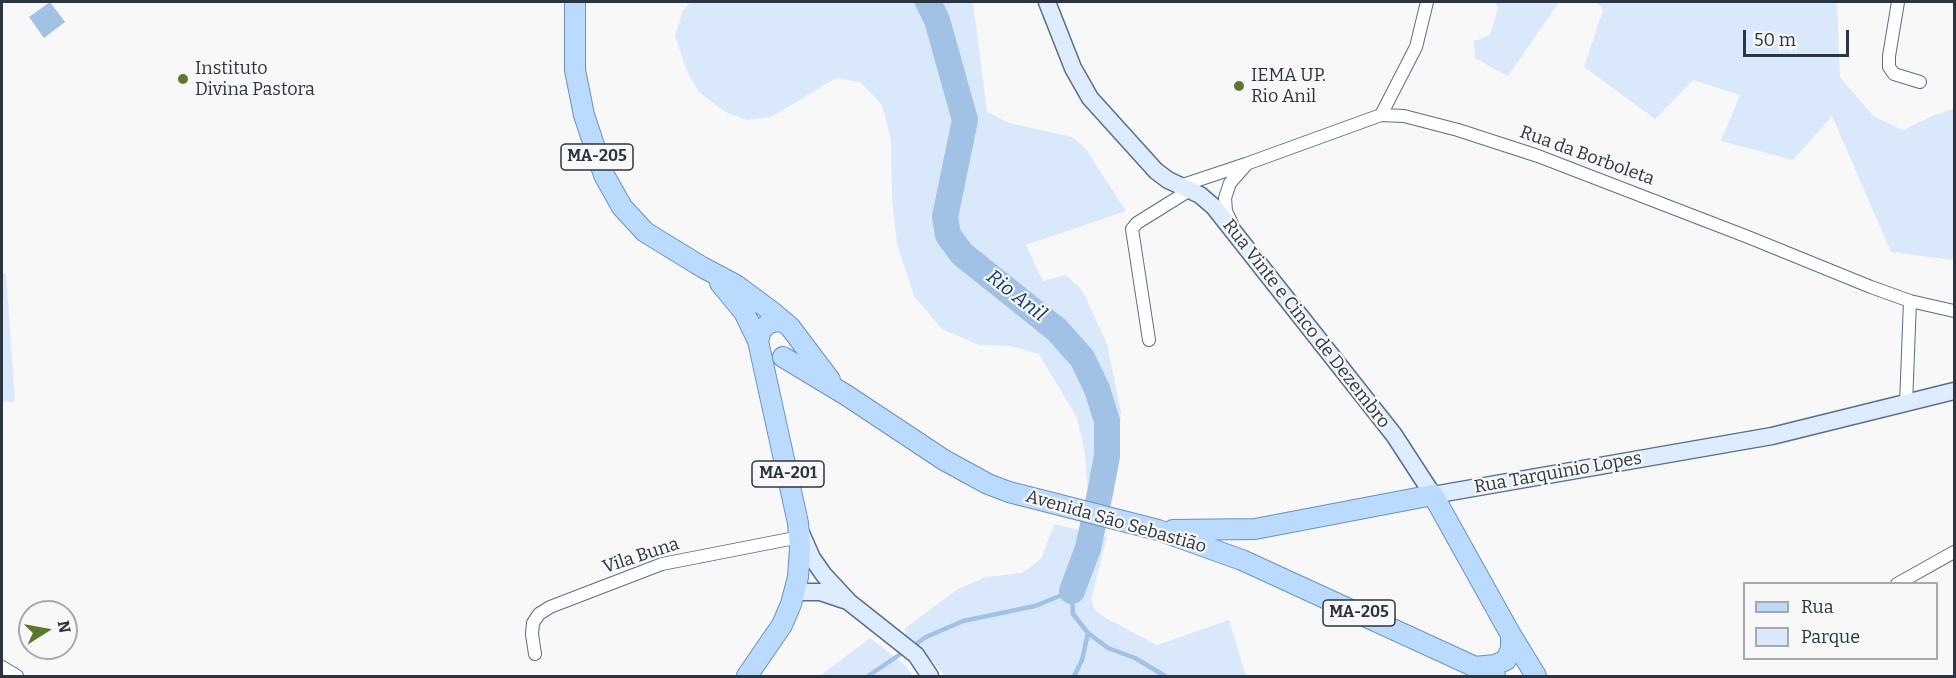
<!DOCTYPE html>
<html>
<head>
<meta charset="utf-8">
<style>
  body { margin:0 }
  #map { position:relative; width:1956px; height:678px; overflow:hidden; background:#f8f8f8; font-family:Bitter,serif }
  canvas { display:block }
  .frame { position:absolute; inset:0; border:3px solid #2b3541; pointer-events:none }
  .legend { position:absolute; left:1743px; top:582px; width:195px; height:78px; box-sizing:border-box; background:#f8f8f8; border:2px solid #a6aaaf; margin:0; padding:8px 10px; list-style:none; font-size:18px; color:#2b3541 }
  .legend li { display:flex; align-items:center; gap:12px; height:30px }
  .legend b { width:30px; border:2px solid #a6aaaf }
  .north { position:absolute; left:18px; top:600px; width:60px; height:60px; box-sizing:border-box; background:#f8f8f8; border:2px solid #a6aaaf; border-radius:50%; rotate:79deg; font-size:16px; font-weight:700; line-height:24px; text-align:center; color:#2b3541 }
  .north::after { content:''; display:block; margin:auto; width:21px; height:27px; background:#5b782e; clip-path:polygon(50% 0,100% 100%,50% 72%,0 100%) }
  .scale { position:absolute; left:1743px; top:30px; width:106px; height:27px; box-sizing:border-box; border:3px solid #2b3541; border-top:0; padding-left:8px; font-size:18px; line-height:21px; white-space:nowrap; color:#2b3541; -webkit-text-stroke:4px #f8f8f8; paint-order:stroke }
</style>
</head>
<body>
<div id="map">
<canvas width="1956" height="678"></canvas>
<div class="frame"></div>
<ul class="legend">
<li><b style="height:8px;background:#bbdbfe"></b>Rua</li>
<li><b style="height:16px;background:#d9e9fb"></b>Parque</li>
</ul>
<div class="north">N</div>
<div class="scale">50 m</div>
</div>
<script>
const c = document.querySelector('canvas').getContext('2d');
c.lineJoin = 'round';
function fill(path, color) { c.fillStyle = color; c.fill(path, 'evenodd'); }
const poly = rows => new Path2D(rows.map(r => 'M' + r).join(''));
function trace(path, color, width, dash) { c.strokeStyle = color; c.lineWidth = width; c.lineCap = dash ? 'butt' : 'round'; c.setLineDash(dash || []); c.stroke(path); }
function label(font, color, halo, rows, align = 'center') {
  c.font = font + ' Bitter,serif'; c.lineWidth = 4.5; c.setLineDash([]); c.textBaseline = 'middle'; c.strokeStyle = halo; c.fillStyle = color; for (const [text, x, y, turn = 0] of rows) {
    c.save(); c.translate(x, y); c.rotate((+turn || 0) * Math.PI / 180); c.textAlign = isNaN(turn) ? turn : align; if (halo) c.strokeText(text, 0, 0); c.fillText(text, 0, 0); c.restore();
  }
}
fill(poly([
  [691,2,973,2,987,112,1009,123,1072,137,1085,148,1126,211,1026,245,1043,281,1066,275,1082,290,1107,344,1121,412,1112,499,1088,495,1084,447,1077,418,1039,354,1011,346,979,345,942,329,914,296,897,244,892,199,891,140,882,105,860,82,836,78,771,117,747,120,725,112,699,92,687,72,675,36,683,10],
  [1495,2,1559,2,1508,76,1475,58,1474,41,1490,35,1498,8],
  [1597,2,1837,3,1840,77,1873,116,1903,130,1934,115,1954,109,1954,260,1891,252,1832,116,1793,160,1721,141,1740,95,1693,80,1655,119,1584,67,1603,10],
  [2,274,6,274,15,402,2,401],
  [1054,524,1107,537,1091,599,1095,610,1104,617,1157,645,1229,620,1246,676,945,676,923,651,906,637,905,628,958,589,986,577,1022,573,1041,559],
  [870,638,905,665,913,676,820,676]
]), '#d9e9fb');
fill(poly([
  [50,2,65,22,44,38,29,17]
]), '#a1c1e5');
trace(poly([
  [912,647,926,637,963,621,1035,606,1072,591,1073,614,1088,633,1108,648,1135,658,1165,676],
  [868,676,905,651],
  [1074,676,1082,660,1088,633]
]), '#a1c1e5', 4.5);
trace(poly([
  [928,2,937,20,965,120,945,217,948,235,962,254,1057,330,1082,358,1097,389,1107,421,1107,456,1100,493,1088,548,1072,591]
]), '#a1c1e5', 26);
const street = poly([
  [1898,2,1889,56,1889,67,1894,74,1920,82],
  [1381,115,1416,47,1427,2],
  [1180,186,1246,164,1381,115,1404,116,1458,130,1538,156,1748,237,1871,287,1910,301,1954,311],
  [1232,224,1226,211,1225,198,1230,183,1246,165],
  [1149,340,1132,229,1137,223,1190,190],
  [1906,404,1910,301],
  [1897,584,1954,552],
  [535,654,532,634,533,623,539,614,550,607,662,564,800,537],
  [2,667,17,676]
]);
const secondary = poly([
  [1047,2,1073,68,1090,98,1156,171,1168,180,1200,195,1214,207,1394,435,1433,495,1772,436,1954,391],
  [801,533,812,558,824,575,849,602,916,655,930,676],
  [795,592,820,592,844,600]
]);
const primary = poly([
  [575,2,575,70,584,115,604,175,622,207,645,232,702,267,736,285,771,311,790,327,830,380],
  [720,283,744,312,758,341],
  [783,357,846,395,944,460,988,484,1009,492,1158,530,1242,560,1495,676],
  [1173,530,1255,529,1433,495,1511,635,1536,676],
  [1475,667,1495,665,1506,660,1511,649,1511,635],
  [747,676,782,625,791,604,798,577,800,548,798,523,758,341,761,330,769,323,779,321,785,323]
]);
trace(street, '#586f89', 14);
trace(secondary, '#586f89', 19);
trace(primary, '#6b91bc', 22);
trace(street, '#fff', 12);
trace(secondary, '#ddedff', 16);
trace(primary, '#bbdbfe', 20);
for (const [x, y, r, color] of [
  [183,79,6,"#5b782e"],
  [1239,86,6,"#5b782e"]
]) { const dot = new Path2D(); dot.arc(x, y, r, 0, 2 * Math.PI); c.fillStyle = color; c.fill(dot); trace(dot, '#f8f8f8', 2); }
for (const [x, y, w] of [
  [597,157,72],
  [788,474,72],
  [1359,613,72]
]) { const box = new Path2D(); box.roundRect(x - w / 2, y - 13, w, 26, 4.5); c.fillStyle = '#f8f8f8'; c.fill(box); trace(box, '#2b3541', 1.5); }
label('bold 16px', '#2b3541', null, [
  ["MA-205",597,157],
  ["MA-201",788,474],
  ["MA-205",1359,613]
]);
label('18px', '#2b3541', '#f8f8f8', [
  ["Instituto",195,69],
  ["Divina Pastora",195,90],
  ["IEMA UP.",1251,76],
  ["Rio Anil",1251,97]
], 'left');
label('18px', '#2b3541', '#f8f8f8', [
  ["Rua da Borboleta",1587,156,20],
  ["Rua Vinte e Cinco de Dezembro",1306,324,52],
  ["Rua Tarquinio Lopes",1558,473,-10],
  ["Avenida São Sebastião",1116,522,16],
  ["Vila Buna",641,556,-18]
]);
label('italic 20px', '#113f6c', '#f8f8f8', [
  ["Rio Anil",1016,296,38]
]);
</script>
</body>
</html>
